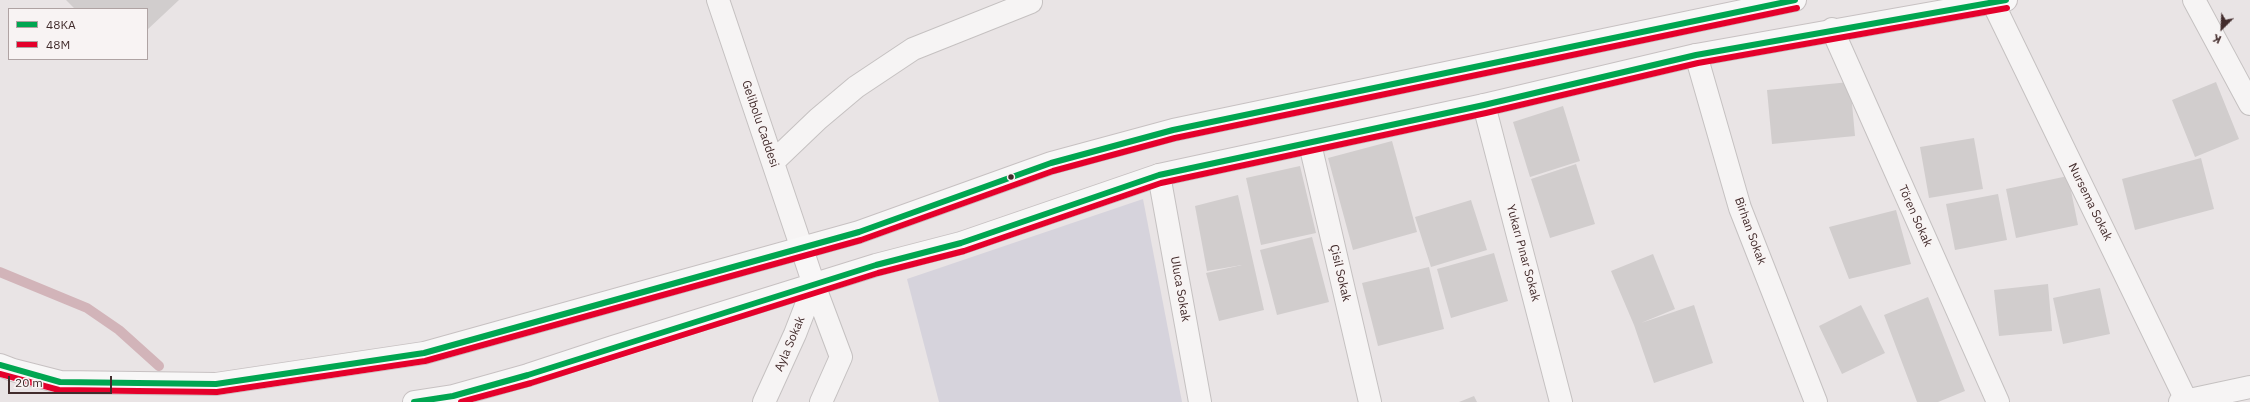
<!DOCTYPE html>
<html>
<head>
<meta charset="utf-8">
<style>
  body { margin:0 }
  #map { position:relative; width:2250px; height:402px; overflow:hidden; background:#e9e4e5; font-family:"IBM Plex Sans",sans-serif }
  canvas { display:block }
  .legend { position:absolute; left:8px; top:8px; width:140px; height:52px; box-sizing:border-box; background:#f8f3f3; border:1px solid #afa3a3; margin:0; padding:5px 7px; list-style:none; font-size:12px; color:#422c2c }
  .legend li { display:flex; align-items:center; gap:8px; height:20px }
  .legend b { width:20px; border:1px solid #afa3a3 }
  .north { position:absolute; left:2202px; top:8px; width:40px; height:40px; -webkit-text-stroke:3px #f8f3f3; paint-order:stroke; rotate:204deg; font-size:11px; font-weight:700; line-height:16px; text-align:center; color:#422c2c }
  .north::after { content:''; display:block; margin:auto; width:14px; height:18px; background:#422c2c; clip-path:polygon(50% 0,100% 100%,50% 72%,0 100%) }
  .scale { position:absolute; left:8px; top:376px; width:104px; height:18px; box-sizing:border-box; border:2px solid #422c2c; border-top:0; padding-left:5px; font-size:12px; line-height:14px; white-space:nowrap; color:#422c2c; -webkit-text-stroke:3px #f8f3f3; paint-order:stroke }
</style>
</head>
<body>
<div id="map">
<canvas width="2250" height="402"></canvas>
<ul class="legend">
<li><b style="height:5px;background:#00a651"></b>48KA</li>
<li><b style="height:5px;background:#e4002b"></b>48M</li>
</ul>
<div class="north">K</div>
<div class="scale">20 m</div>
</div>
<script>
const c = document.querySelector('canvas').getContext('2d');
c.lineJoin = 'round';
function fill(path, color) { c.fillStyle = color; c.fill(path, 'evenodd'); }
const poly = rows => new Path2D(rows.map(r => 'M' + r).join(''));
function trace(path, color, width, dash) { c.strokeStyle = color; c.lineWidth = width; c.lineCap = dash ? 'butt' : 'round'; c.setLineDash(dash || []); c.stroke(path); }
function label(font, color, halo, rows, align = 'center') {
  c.font = font + ' "IBM Plex Sans",sans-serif'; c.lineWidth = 3; c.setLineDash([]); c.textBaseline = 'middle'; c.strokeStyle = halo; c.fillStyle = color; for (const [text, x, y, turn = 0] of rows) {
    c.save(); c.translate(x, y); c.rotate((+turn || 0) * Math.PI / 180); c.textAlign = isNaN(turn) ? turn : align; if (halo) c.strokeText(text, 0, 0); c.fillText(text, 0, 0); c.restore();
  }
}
fill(poly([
  [1143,199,1182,402,939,402,907,279]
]), '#d6d3dc');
trace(poly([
  [0,272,87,308,119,330,159,366]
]), '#d2b4b9', 10);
fill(poly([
  [66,0,179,0,147,30,147,9,75,9],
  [1850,82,1855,136,1772,144,1767,90],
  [2216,82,2239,139,2195,157,2172,100],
  [1563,106,1580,161,1530,177,1513,122],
  [1974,138,1983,189,1929,198,1920,147],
  [1392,141,1417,232,1353,250,1328,158],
  [2201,158,2214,209,2135,230,2122,179],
  [1576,164,1595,224,1550,238,1531,179],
  [1300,166,1316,233,1261,245,1246,178],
  [2068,176,2078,225,2016,238,2006,189],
  [1998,194,2007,240,1955,250,1946,204],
  [1238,195,1264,310,1219,321,1206,273,1242,265,1207,271,1195,206],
  [1471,200,1487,250,1431,267,1415,217],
  [1896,210,1911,264,1849,279,1829,227],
  [1312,237,1329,302,1277,315,1260,250],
  [1494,253,1508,301,1451,318,1437,269],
  [1653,254,1675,309,1641,323,1694,305,1713,363,1654,383,1634,325,1611,271],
  [1429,267,1444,329,1378,346,1362,283],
  [2048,284,2052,331,1999,336,1994,290],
  [2100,288,2110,334,2063,344,2053,298],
  [1928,297,1965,391,1938,402,1917,402,1884,315],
  [1861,305,1885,353,1842,374,1819,326],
  [1474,396,1477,402,1459,402]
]), '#d1cdcd');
const minor = poly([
  [718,0,802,249],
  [2194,0,2250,104],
  [1993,3,2187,402],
  [1832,29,1998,402],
  [1696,55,1740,208,1816,402],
  [1484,105,1561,402],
  [1310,144,1370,402],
  [773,162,818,119,856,87,913,49,1031,2],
  [1159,175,1200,402],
  [814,285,841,357,821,402],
  [764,402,795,334,814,285],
  [2180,402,2250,387]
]);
const major = poly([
  [802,249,814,285],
  [0,365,13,370,60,382,216,384,424,353,859,232,1051,163,1173,130,1795,0],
  [414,402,453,396,528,375,613,347,876,265,961,243,1159,175,1484,105,1696,55,2006,0]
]);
trace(minor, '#c5c1c1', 24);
trace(major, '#c7c1c2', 24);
trace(minor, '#f6f4f4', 22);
trace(major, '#f8f7f7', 22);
trace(poly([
  [0,365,60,382,216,384,424,353,859,232,1051,163,1173,130,1795,0],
  [414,402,453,396,528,375,876,265,961,243,1159,175,1484,105,1696,55,2006,0]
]), '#00a651', 6);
trace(poly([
  [0,374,59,390,217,392,425,361,861,240,1053,171,1175,138,1797,8],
  [461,402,531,383,878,273,964,251,1161,183,1486,113,1698,63,2007,8]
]), '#e4002b', 6);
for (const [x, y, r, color] of [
  [1011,177,3.5,"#422c2c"]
]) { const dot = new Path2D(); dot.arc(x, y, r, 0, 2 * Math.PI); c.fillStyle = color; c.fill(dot); trace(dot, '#f8f3f3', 1.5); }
label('12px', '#422c2c', '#f8f3f3', [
  ["Gelibolu Caddesi",760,124,71],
  ["Nursema Sokak",2090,202,64],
  ["Tören Sokak",1915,216,66],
  ["Birhan Sokak",1750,231,70],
  ["Yukarı Pınar Sokak",1523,253,75],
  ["Çisil Sokak",1340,273,77],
  ["Uluca Sokak",1180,289,80],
  ["Ayla Sokak",790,344,-67]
]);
</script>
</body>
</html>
